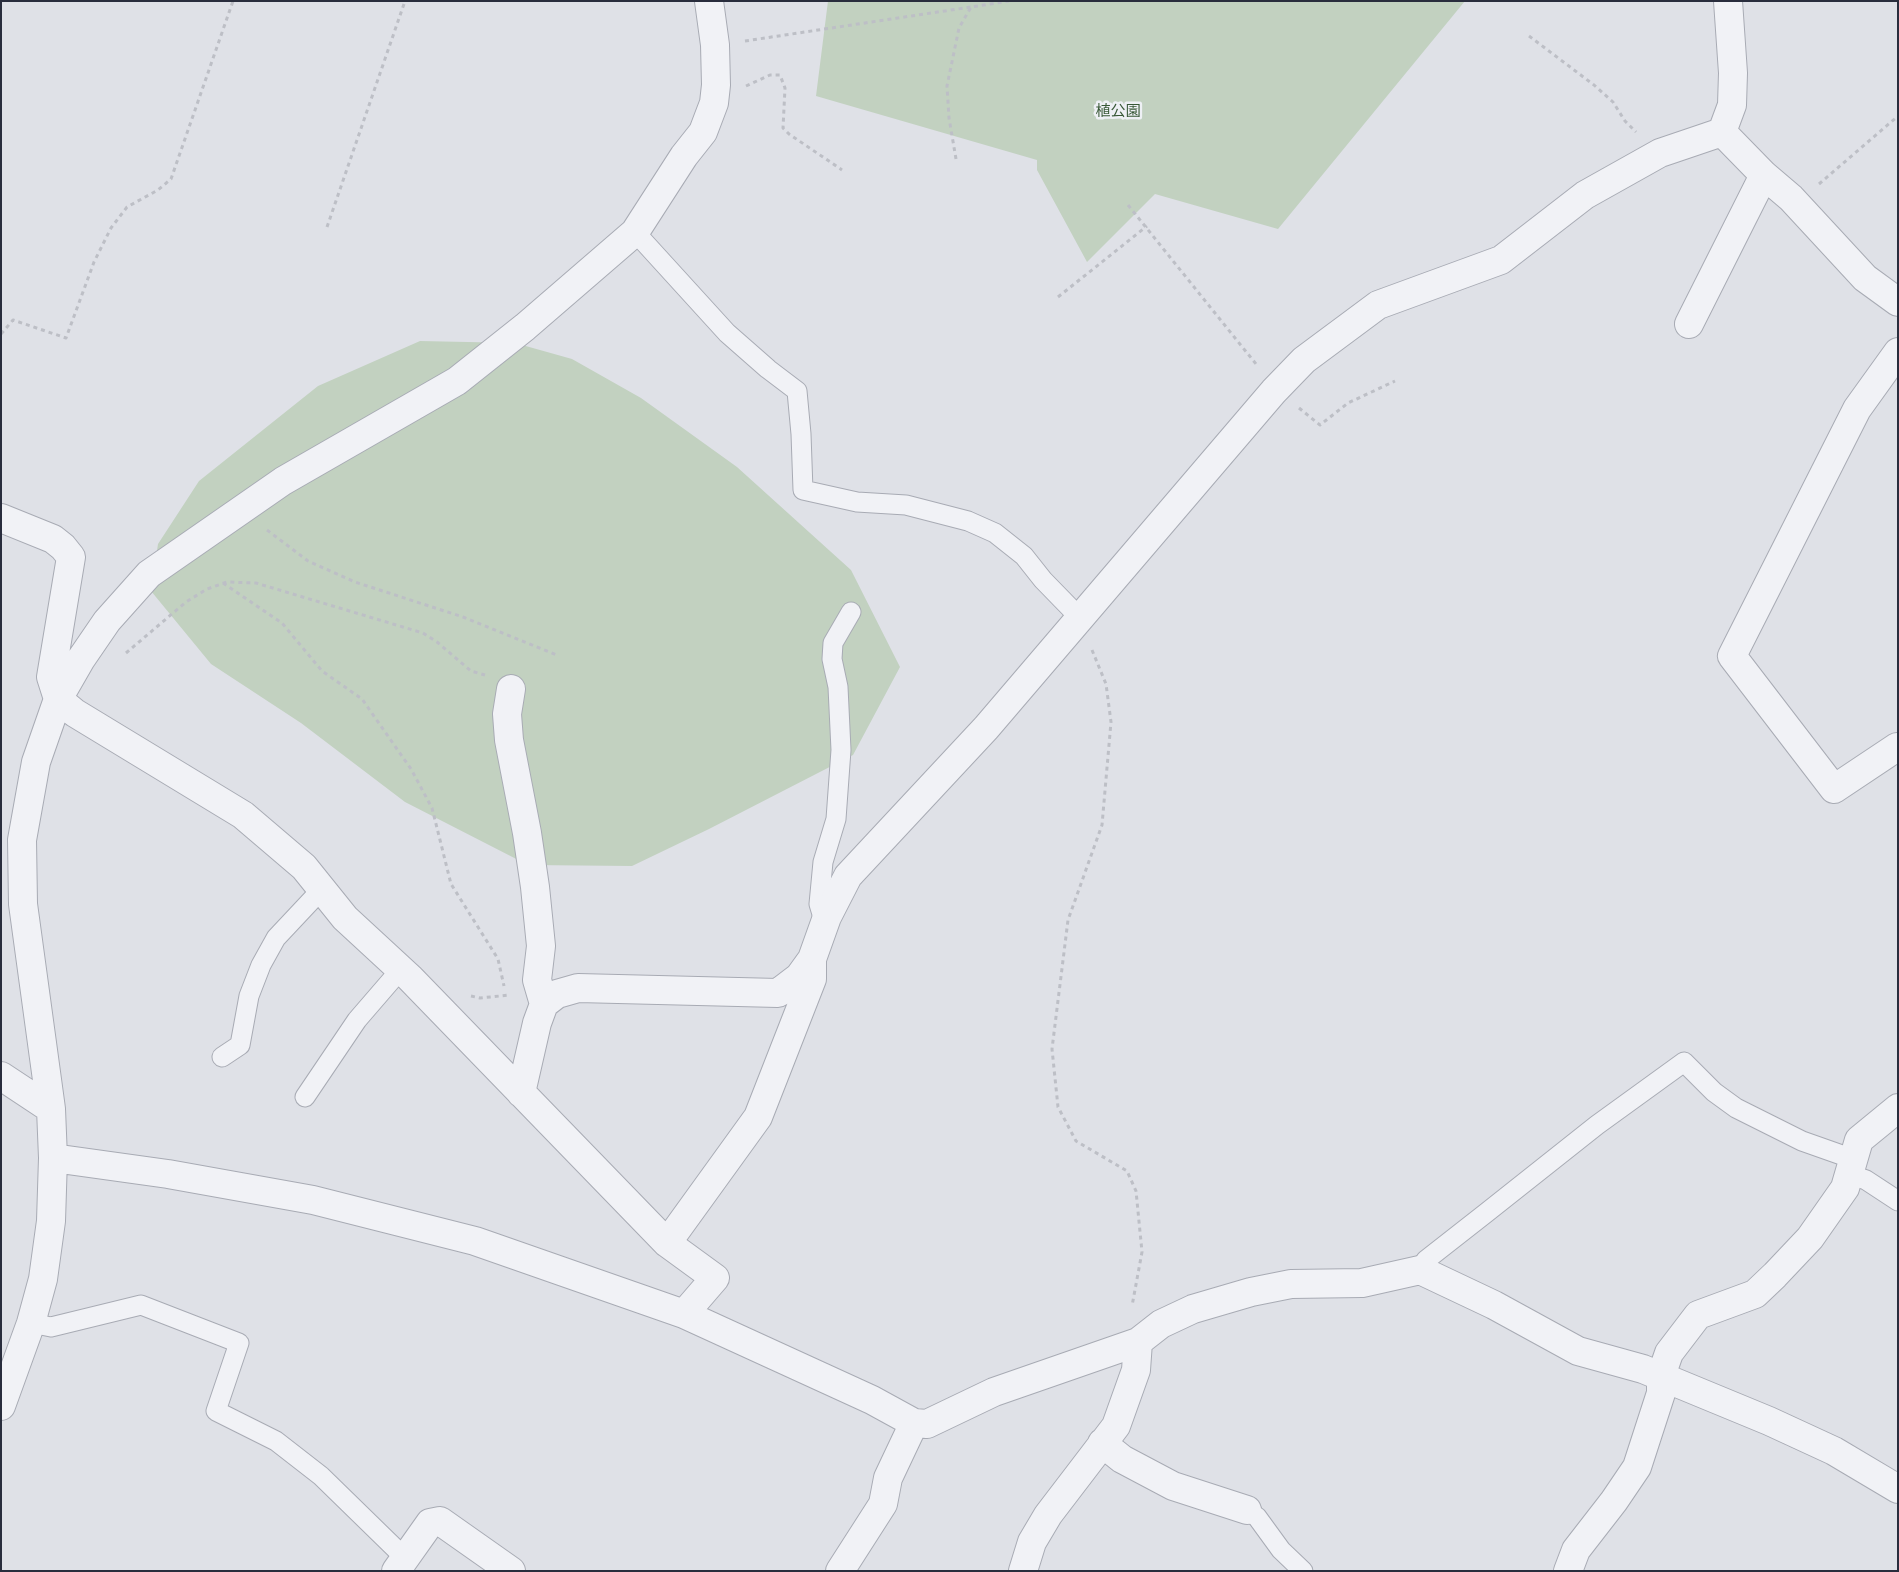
<!DOCTYPE html>
<html>
<head>
<meta charset="utf-8">
<style>
  body { margin:0 }
  #map { position:relative; width:1899px; height:1572px; overflow:hidden; background:#dfe1e7; font-family:Figtree,sans-serif }
  canvas { display:block }
  .frame { position:absolute; inset:0; border:2px solid #292d3d; pointer-events:none }
</style>
</head>
<body>
<div id="map">
<canvas width="1899" height="1572"></canvas>
<div class="frame"></div>
</div>
<script>
const c = document.querySelector('canvas').getContext('2d');
c.lineJoin = 'round';
function fill(path, color) { c.fillStyle = color; c.fill(path, 'evenodd'); }
const poly = rows => new Path2D(rows.map(r => 'M' + r).join(''));
function trace(path, color, width, dash) { c.strokeStyle = color; c.lineWidth = width; c.lineCap = dash ? 'butt' : 'round'; c.setLineDash(dash || []); c.stroke(path); }
function label(font, color, halo, rows, align = 'center') {
  c.font = font + ' Figtree,"Noto Sans JP",sans-serif'; c.lineWidth = 5; c.setLineDash([]); c.textBaseline = 'middle'; c.strokeStyle = halo; c.fillStyle = color; for (const [text, x, y, turn = 0] of rows) {
    c.save(); c.translate(x, y); c.rotate((+turn || 0) * Math.PI / 180); c.textAlign = isNaN(turn) ? turn : align; if (halo) c.strokeText(text, 0, 0); c.fillText(text, 0, 0); c.restore();
  }
}
fill(poly([
  [828,1,1465,1,1278,229,1155,194,1087,262,1037,170,1037,160,816,96],
  [420,341,515,343,572,359,641,398,737,467,851,570,900,667,853,755,709,829,632,866,528,865,405,802,301,723,211,664,151,591,158,544,199,481,318,386]
]), '#c2d1c0');
const lane = poly([
  [635,232,727,333,768,369,797,391,801,434,803,490,857,502,906,505,968,521,995,533,1024,556,1043,580,1080,618],
  [827,917,822,914,819,904,823,862,836,819,841,750,838,687,832,659,833,643,851,612],
  [222,1057,240,1045,249,996,261,965,276,938,322,889],
  [305,1097,357,1020,401,969],
  [1849,1174,1866,1180,1898,1201],
  [1420,1270,1426,1260,1486,1213,1597,1125,1684,1062,1714,1092,1736,1108,1802,1141,1853,1159],
  [31,1323,51,1327,141,1305,239,1343,216,1411,276,1441,321,1476,405,1558],
  [1247,1510,1257,1517,1281,1550,1303,1571]
]);
const street = poly([
  [1722,132,1764,175,1791,198,1865,278,1898,302],
  [1722,132,1732,105,1733,73,1728,1],
  [1689,324,1764,175],
  [1,518,53,539,63,547,71,557,51,677,58,699,75,713,243,815,304,867,345,918,410,978,667,1243,715,1278,684,1314],
  [511,689,507,714,509,740,527,833,535,887,541,946,537,980,544,1004],
  [1897,747,1834,789,1732,656,1857,409,1898,352],
  [1,1076,51,1109],
  [521,1093,537,1023,544,1004,557,994,578,988,778,993,799,977,812,959,827,917,848,876,986,728,1274,391,1304,360,1378,305,1501,260,1585,195,1660,153,1722,132],
  [53,1158,168,1174,313,1200,475,1241,684,1314,872,1400,914,1423,927,1424,994,1392,1138,1342,1161,1324,1193,1309,1251,1292,1291,1284,1362,1283,1420,1270,1494,1305,1578,1351,1643,1369,1769,1421,1834,1451,1898,1489],
  [667,1243,758,1117,812,979,812,960],
  [1,1406,31,1323,43,1279,51,1221,53,1158,51,1109,23,904,22,840,36,762,58,699,81,659,107,621,149,574,283,481,457,381,525,327,635,232,684,156,703,132,714,103,716,85,715,45,709,1],
  [1102,1443,1122,1459,1173,1486,1247,1510],
  [396,1571,430,1523,440,1521,511,1571],
  [840,1571,883,1504,888,1478,914,1423],
  [1023,1571,1032,1542,1048,1515,1116,1426,1136,1370,1138,1342],
  [1568,1571,1576,1550,1614,1501,1637,1467,1661,1393,1661,1376,1669,1353,1698,1315,1755,1294,1775,1275,1810,1238,1845,1188,1859,1140,1898,1108]
]);
trace(lane, '#a8abb4', 21);
trace(street, '#a8abb4', 30);
trace(poly([
  [1529,36,1594,85,1613,102,1625,121,1636,132],
  [745,41,971,7],
  [746,86,770,75,780,75,785,88,783,128,789,134,842,170],
  [956,159,949,118,947,86,959,28,971,7,1009,1],
  [1819,184,1898,116],
  [1128,205,1256,364],
  [327,227,405,1],
  [1058,297,1147,226],
  [1,334,13,320,66,338,94,262,111,228,127,207,158,190,171,179,233,1],
  [1299,408,1320,425,1348,403,1395,381],
  [267,530,308,561,355,582,463,617,559,656],
  [223,583,282,623,322,671,362,699,411,769,432,808,451,884,498,959,504,986],
  [1092,650,1106,684,1111,722,1102,825,1068,920,1052,1049,1058,1107,1076,1141,1127,1171,1136,1191,1142,1252,1132,1306],
  [126,653,186,602,207,589,227,582,256,583,423,633,437,642,471,671,485,675],
  [471,996,480,998,510,995]
]), '#bdbfc6', 3, [4, 4]);
trace(lane, '#f1f2f6', 19);
trace(street, '#f1f2f6', 28);
label('15px', '#385837', '#eef0f5', [
  ["植公園",1118,112]
]);
</script>
</body>
</html>
